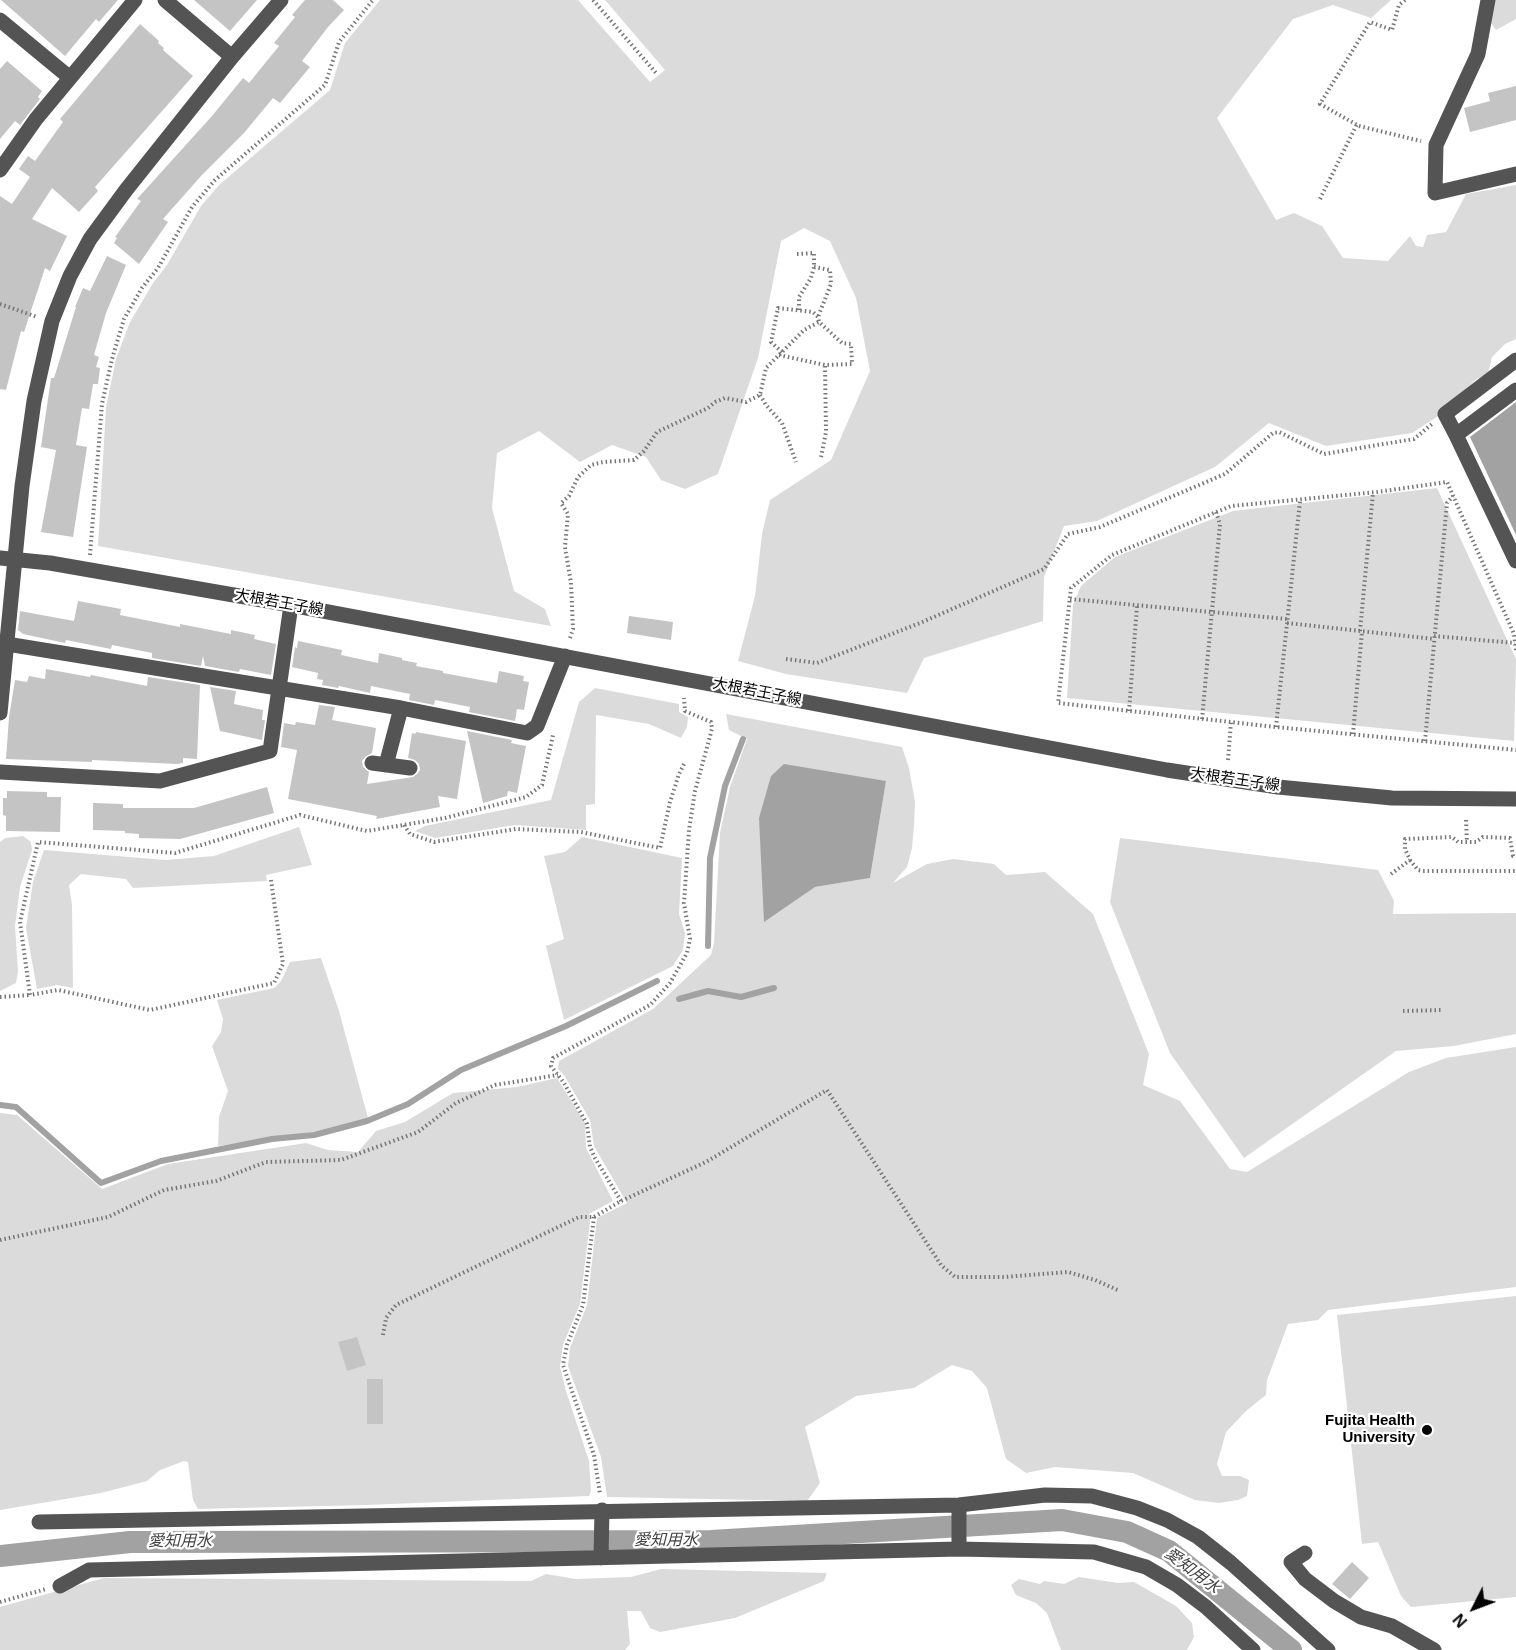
<!DOCTYPE html>
<html>
<head>
<meta charset="utf-8">
<style>
  body { margin:0 }
  #map { position:relative; width:1516px; height:1650px; overflow:hidden; background:#fff; font-family:Helvetica,sans-serif }
  canvas { display:block }
  .north { position:absolute; left:1444px; top:1578px; width:60px; height:60px; -webkit-text-stroke:4px #fff; paint-order:stroke; rotate:228deg; font-size:16px; font-weight:700; line-height:24px; text-align:center; color:#000 }
  .north::after { content:''; display:block; margin:auto; width:21px; height:27px; background:#000; clip-path:polygon(50% 0,100% 100%,50% 72%,0 100%) }
</style>
</head>
<body>
<div id="map">
<canvas width="1516" height="1650"></canvas>
<div class="north">N</div>
</div>
<script>
const c = document.querySelector('canvas').getContext('2d');
c.lineJoin = 'round';
function fill(path, color) { c.fillStyle = color; c.fill(path, 'evenodd'); }
const poly = rows => new Path2D(rows.map(r => 'M' + r).join(''));
function trace(path, color, width, dash) { c.strokeStyle = color; c.lineWidth = width; c.lineCap = dash ? 'butt' : 'round'; c.setLineDash(dash || []); c.stroke(path); }
function label(font, color, halo, rows, align = 'center') {
  c.font = font + ' Helvetica,"Noto Sans JP",sans-serif'; c.lineWidth = 4.5; c.setLineDash([]); c.textBaseline = 'middle'; c.strokeStyle = halo; c.fillStyle = color; for (const [text, x, y, turn = 0] of rows) {
    c.save(); c.translate(x, y); c.rotate((+turn || 0) * Math.PI / 180); c.textAlign = isNaN(turn) ? turn : align; if (halo) c.strokeText(text, 0, 0); c.fillText(text, 0, 0); c.restore();
  }
}
fill(poly([
  [380,0,578,0,650,82,665,70,605,0,1391,0,1371,18,1333,5,1293,19,1217,118,1276,220,1294,213,1322,226,1343,258,1388,261,1410,236,1416,246,1423,247,1427,235,1446,232,1466,194,1516,185,1516,339,1505,344,1492,357,1488,374,1475,380,1443,413,1412,433,1326,446,1269,423,1215,467,1097,521,1064,526,1044,577,1043,621,924,658,907,693,786,674,738,661,755,596,762,534,770,500,831,460,870,371,856,298,830,241,804,228,781,241,758,358,718,474,685,489,661,480,646,457,612,445,580,462,539,431,497,453,492,508,514,591,545,609,551,626,98,546,106,407,116,359,130,322,153,283,167,265,201,206,219,185,330,90,345,43],
  [1494,0,1516,0,1516,19,1496,30,1491,23],
  [1437,488,1516,659,1514,741,1067,698,1073,605,1081,586,1115,557,1233,511],
  [595,688,679,704,679,712,688,717,687,727,681,738,649,724,596,715,595,804,586,805,586,830,515,825,435,838,415,831,425,826,551,800,579,702],
  [726,714,902,747,909,768,915,802,914,825,912,848,907,867,893,883,927,864,953,859,994,864,1006,875,1045,872,1093,914,1149,1054,1143,1085,1180,1101,1230,1169,1247,1172,1409,1072,1446,1058,1516,1047,1516,1287,1328,1310,1318,1320,1288,1324,1267,1380,1266,1395,1246,1411,1226,1432,1217,1464,1222,1476,1240,1476,1249,1480,1247,1496,1238,1500,1219,1503,1195,1500,1133,1473,1055,1467,1026,1473,1006,1459,987,1388,972,1371,952,1365,914,1388,856,1396,805,1427,820,1483,807,1501,607,1497,601,1457,568,1366,570,1348,587,1305,597,1218,627,1203,594,1146,590,1120,564,1075,558,1069,559,1061,653,1009,711,955,714,943,720,833,730,787,747,739,729,730],
  [886,781,870,878,815,887],
  [299,827,312,865,266,875,267,881,133,888,126,879,81,874,69,885,72,905,73,988,57,985,37,989,26,928,33,882,44,850,166,860,214,856],
  [23,836,31,842,32,850,20,887,15,926,18,971,16,983,0,991,0,842,5,838],
  [582,837,682,858,679,914,685,933,683,950,673,966,564,1020,546,946,564,939,544,856,565,852],
  [1120,838,1378,870,1394,901,1393,914,1516,913,1516,1034,1454,1046,1396,1051,1244,1158,1170,1053,1110,902],
  [321,958,339,1011,368,1118,313,1132,218,1146,219,1117,228,1091,212,1046,221,1032,223,1019,217,1000,274,988,281,981,290,962],
  [557,1078,585,1123,586,1148,613,1201,589,1214,590,1222,580,1304,563,1345,560,1367,566,1391,589,1461,591,1491,589,1496,367,1505,198,1509,193,1500,188,1462,184,1461,160,1470,147,1481,101,1493,0,1510,0,1113,17,1115,102,1189,168,1164,306,1143,328,1150,358,1152,376,1131,405,1122,453,1093,517,1087],
  [1516,1296,1516,1597,1411,1607,1401,1596,1378,1542,1362,1544,1337,1315],
  [661,1569,827,1573,824,1581,735,1618,660,1632,650,1628,641,1611,627,1611,630,1644,625,1650,0,1650,0,1607,104,1578,531,1581,546,1574,576,1579,631,1577],
  [1079,1577,1118,1583,1134,1582,1176,1606,1192,1623,1194,1637,1187,1650,1061,1650,1047,1613,1036,1603,1016,1595,1011,1585,1019,1579,1040,1584,1044,1581,1064,1584]
]), '#dbdbdb');
fill(poly([
  [1516,402,1516,535,1470,437],
  [784,764,886,781,870,878,815,887,764,922,759,818,771,776]
]), '#a2a2a2');
trace(poly([
  [708,946,710,858,725,786,743,739],
  [679,999,708,991,741,997,774,988],
  [0,1105,16,1107,101,1183,161,1161,272,1139,314,1135,367,1121,408,1104,461,1070,566,1026,657,981]
]), '#a2a2a2', 6);
trace(poly([
  [0,1556,130,1542,711,1541,1062,1520,1127,1532,1169,1551,1291,1650]
]), '#a2a2a2', 22);
fill(poly([
  [1,0,118,0,99,22,96,19,65,56],
  [194,0,257,0,230,31],
  [305,0,333,0,344,10,328,27,302,61,310,67,280,103,273,98,244,133,201,176,163,219,168,222,139,264,114,243,117,238,115,237,141,201,137,199,212,116,243,78,249,83,279,46,274,43,295,17,292,15],
  [140,24,159,41,158,43,164,48,163,50,193,76,95,187,98,191,79,212,52,188,32,219,67,236,50,271,45,268,24,332,21,331,6,390,0,389,0,196,12,204,30,177,19,169,28,156,35,161,63,122,60,119],
  [7,61,42,91,38,97,40,99,20,125,15,121,0,139,0,69],
  [1516,86,1516,120,1470,132,1464,108,1490,101,1488,93],
  [107,256,126,265,106,313,94,355,99,357,96,367,100,368,98,384,93,384,89,409,82,408,76,445,87,447,73,537,41,532,56,450,41,447,51,378,54,378,76,307,75,307,83,288,90,291],
  [78,601,121,609,120,615,180,627,180,624,231,634,231,630,255,635,254,639,276,644,271,675,240,669,239,672,205,666,203,656,201,666,152,658,152,653,112,645,111,649,66,640,65,643,23,634,18,630,20,611,74,621],
  [629,616,673,622,671,640,627,633],
  [298,641,342,650,341,655,378,663,379,653,402,658,402,660,417,663,416,666,443,671,443,673,497,683,499,671,524,676,523,681,529,682,524,710,517,709,515,721,469,712,470,707,435,700,434,705,409,700,410,694,371,686,370,693,339,686,338,688,322,685,323,680,317,679,318,673,292,667,295,647,297,648],
  [46,669,90,677,91,675,147,686,148,677,200,685,197,759,183,758,183,763,177,764,92,760,92,762,6,759,9,717,15,680,27,682,29,676,45,679],
  [210,687,236,691,234,704,263,710,262,720,265,720,262,740,220,731],
  [319,705,335,707,332,720,376,728,372,753,365,757,362,761,363,767,369,772,367,784,413,777,417,774,420,770,419,764,415,760,408,758,412,733,415,734,416,732,466,741,457,799,438,796,440,807,376,819,377,816,288,799,297,750,281,747,284,723,295,725,296,722,315,725],
  [467,731,512,740,511,743,526,746,517,793,508,791,507,796,483,803],
  [267,787,274,813,180,839,139,838,139,834,125,833,125,831,93,830,93,803,123,804,123,808,194,808],
  [7,791,47,792,47,797,61,797,60,832,6,831,6,816,3,815,3,798,7,798],
  [357,1337,366,1365,347,1371,338,1342],
  [367,1379,383,1379,383,1424,367,1424],
  [1352,1562,1369,1578,1350,1599,1332,1584]
]), '#c4c4c4');
trace(poly([
  [593,0,656,73],
  [1405,0,1399,5,1392,30,1370,22,1320,104,1359,126,1421,141],
  [1320,199,1357,124],
  [797,254,814,253,814,267,811,278,799,297,799,310],
  [814,267,830,270,831,284,818,317],
  [0,304,37,317],
  [782,352,771,342,778,308,813,312,818,317,819,322],
  [760,395,766,405,782,423,796,462],
  [821,457,826,432,825,365],
  [90,555,102,404,112,359,124,319,142,288,158,268,192,207,215,180,325,85,339,42,373,0],
  [1070,599,1287,619],
  [1287,623,1434,639],
  [1360,631,1373,493],
  [1434,636,1515,643],
  [570,638,573,629,571,583,565,547,568,514,561,503,569,496,578,477,591,465,603,462,634,460,644,451,657,432,708,408,715,402,725,398,746,402,760,395,766,368,804,330,819,322,842,343,851,344,852,364,825,365,779,355],
  [1516,650,1514,634,1447,482,1377,492,1231,506,1112,555,1071,588,1058,703,1276,727,1516,750],
  [786,659,817,663,920,623,1044,569,1068,534,1100,527,1225,474,1273,433,1279,432,1324,454,1414,439,1432,424],
  [1129,711,1137,606],
  [1202,719,1220,524,1216,512],
  [1276,727,1300,501],
  [1353,734,1362,631],
  [1425,741,1447,503,1453,496],
  [1228,760,1231,722],
  [1466,820,1467,842],
  [404,825,410,834,434,842,516,829,581,832,660,848,670,802,679,774,684,764],
  [1410,860,1418,870,1423,871,1516,871],
  [1391,874,1410,860,1405,849,1405,839,1452,837,1458,842,1476,842,1483,837,1510,838,1513,856,1516,856],
  [271,880,283,964,274,983,150,1010,58,990,30,995,20,922,38,842,175,853,300,815,367,831,445,818,526,797,542,785,553,735],
  [0,997,30,995],
  [1403,1011,1442,1010],
  [621,1201,595,1158,590,1147,587,1124,564,1083,551,1066,553,1058,650,1005,670,983,687,953,690,939,684,903,689,830,695,791,712,729,711,722,685,711,684,698],
  [594,1217,583,1305,567,1345,563,1365,594,1455,600,1494],
  [0,1240,108,1217,164,1190,216,1181,266,1162,341,1160,418,1132,456,1103,495,1085,558,1075],
  [383,1335,386,1318,396,1305,579,1217,594,1217,621,1201,706,1162,827,1090,941,1265,955,1277,1004,1277,1068,1272,1095,1280,1120,1291],
  [0,1602,46,1589]
]), '#767676', 4, [1.5, 3]);
trace(poly([
  [165,0,232,57],
  [1488,0,1478,54,1436,145,1435,193,1516,174],
  [0,20,69,77],
  [0,170,36,119,135,0],
  [1516,360,1445,414,1456,435,1516,390],
  [1456,435,1516,561],
  [0,558,50,563,291,605,1167,770,1278,787,1392,798,1516,799],
  [0,643,401,708,527,733,537,726,565,656],
  [0,713,22,486,34,401,52,321,70,276,90,239,126,190,232,57,281,0],
  [372,763,410,768],
  [386,765,401,708],
  [0,772,160,781,270,751,291,605],
  [959,1505,959,1549],
  [39,1522,959,1505,1045,1495,1092,1496,1137,1508,1167,1520,1198,1537,1231,1563,1328,1650],
  [1305,1553,1291,1562,1305,1579,1334,1601,1361,1617,1392,1626,1434,1650],
  [601,1558,602,1510],
  [60,1586,89,1570,959,1549,1094,1552,1146,1567,1177,1585,1206,1607,1253,1650]
]), '#545454', 15);
for (const [x, y, r, color] of [
  [1427,1430,6,"#000"]
]) { const dot = new Path2D(); dot.arc(x, y, r, 0, 2 * Math.PI); c.fillStyle = color; c.fill(dot); trace(dot, '#fff', 2); }
label('15px', '#000', '#fff', [
  ["大根若王子線",279,603,10],
  ["大根若王子線",757,692,11],
  ["大根若王子線",1235,780,8]
]);
label('bold 15px', '#000', '#fff', [
  ["Fujita Health",1415,1421],
  ["University",1415,1438]
], 'right');
label('italic 16px', '#434343', '#fff', [
  ["愛知用水",666,1541],
  ["愛知用水",180,1542],
  ["愛知用水",1192,1571,37]
]);
</script>
</body>
</html>
